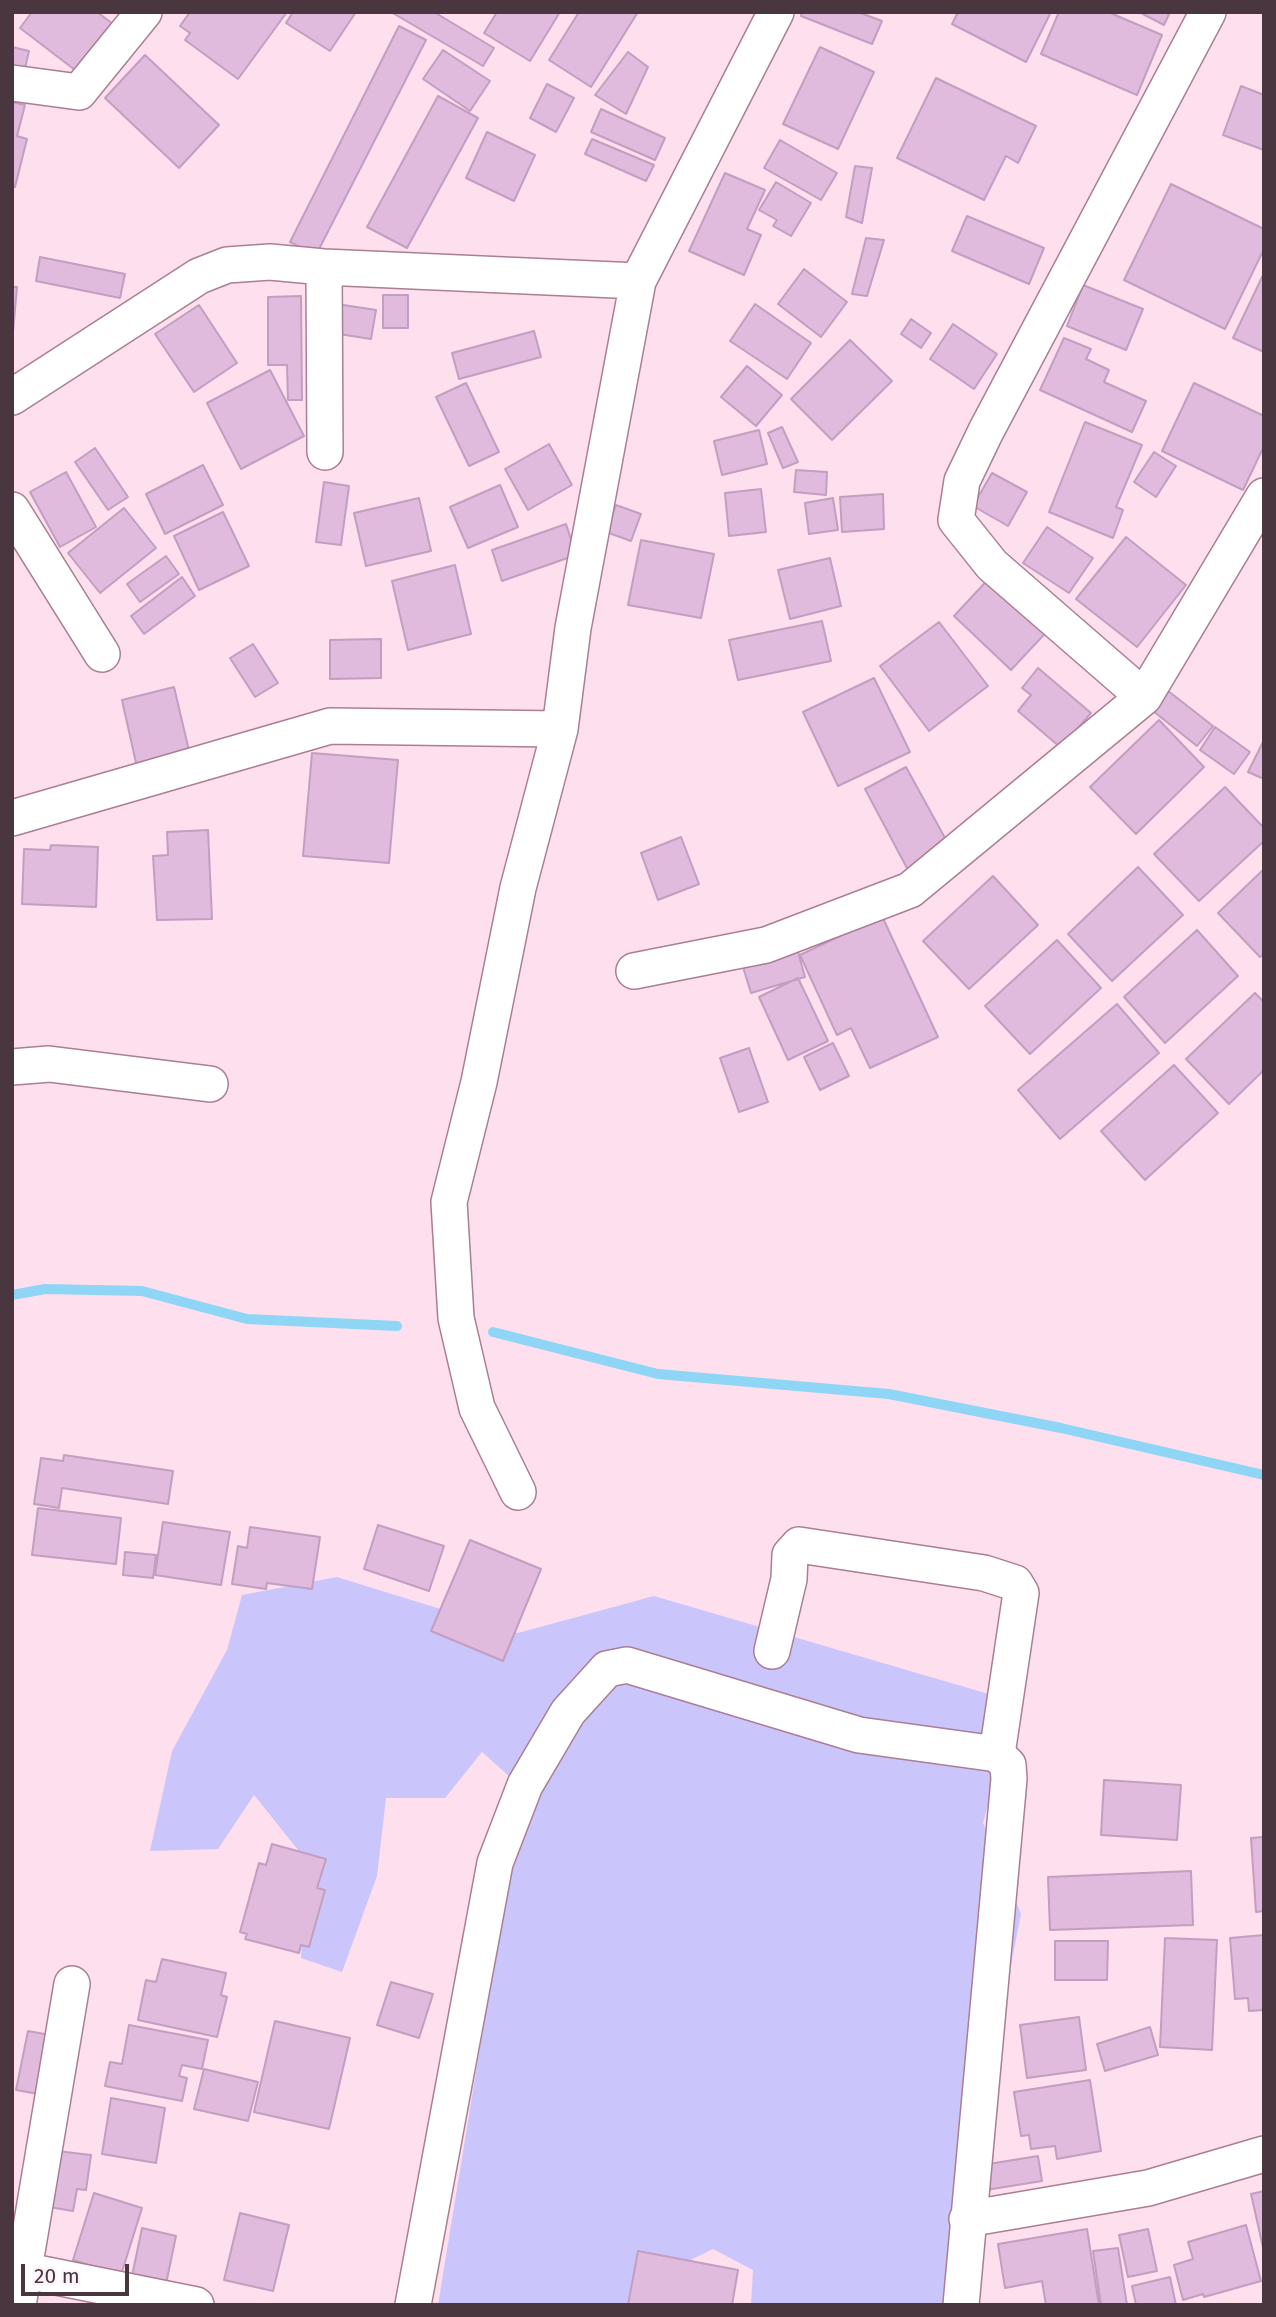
<!DOCTYPE html>
<html>
<head>
<meta charset="utf-8">
<style>
  body { margin:0 }
  #map { position:relative; width:1276px; height:2317px; overflow:hidden; background:#fedfed; font-family:"Fira Sans",sans-serif }
  canvas { display:block }
  .frame { position:absolute; inset:0; border:14px solid #49363f; pointer-events:none }
  .scale { position:absolute; left:21px; top:2264px; width:108px; height:32px; box-sizing:border-box; border:4px solid #49363f; border-top:0; padding-left:9px; font-size:21px; line-height:24px; white-space:nowrap; color:#49363f; -webkit-text-stroke:5px #fdf3f8; paint-order:stroke }
</style>
</head>
<body>
<div id="map">
<canvas width="1276" height="2317"></canvas>
<div class="frame"></div>
<div class="scale">20 m</div>
</div>
<script>
const c = document.querySelector('canvas').getContext('2d');
c.lineJoin = 'round';
function fill(path, color) { c.fillStyle = color; c.fill(path, 'evenodd'); }
const poly = rows => new Path2D(rows.map(r => 'M' + r).join(''));
function trace(path, color, width, dash) { c.strokeStyle = color; c.lineWidth = width; c.lineCap = dash ? 'butt' : 'round'; c.setLineDash(dash || []); c.stroke(path); }
fill(poly([
  [337,1577,518,1633,654,1596,1016,1702,983,1823,1021,1914,1000,2021,978,2305,751,2305,753,2270,713,2249,664,2273,650,2305,438,2305,506,1888,529,1794,482,1752,445,1798,386,1798,377,1876,342,1972,301,1958,307,1861,254,1795,218,1849,150,1851,172,1751,227,1650,242,1595]
]), '#cac6fb');
trace(poly([
  [12,1295,45,1289,142,1291,247,1319,397,1326],
  [493,1332,658,1374,889,1394,1061,1428,1264,1475]
]), '#8fd6f6', 10);
const building = poly([
  [32,12,97,12,117,27,75,70,20,28,32,12],
  [190,12,287,12,238,79,185,40,190,33,180,26,190,12],
  [293,12,356,12,330,51,286,23,293,12],
  [391,12,434,12,494,48,483,66,391,12],
  [497,12,560,12,530,61,484,33,497,12],
  [579,12,638,12,591,87,549,60,579,12],
  [802,12,858,12,882,21,872,44,801,16,802,12],
  [958,12,1051,12,1026,62,952,24,958,12],
  [1059,12,1108,12,1162,35,1137,95,1041,54,1059,12],
  [1139,12,1170,12,1164,25,1139,12],
  [399,26,426,40,316,255,290,242,399,26],
  [12,47,29,51,23,77,12,74,12,47],
  [820,47,874,72,838,149,783,124,820,47],
  [443,50,490,81,470,111,423,79,443,50],
  [628,52,648,67,626,114,595,95,628,52],
  [145,55,219,125,179,168,105,98,145,55],
  [936,78,1036,126,1018,163,1006,156,984,200,897,158,936,78],
  [547,84,574,98,556,132,530,118,547,84],
  [1241,86,1264,95,1264,150,1223,135,1241,86],
  [438,96,478,118,407,248,367,227,438,96],
  [12,102,25,105,17,136,27,139,15,187,12,187,12,102],
  [601,109,665,138,655,160,591,132,601,109],
  [487,132,535,155,514,201,466,178,487,132],
  [592,139,654,165,646,181,585,154,592,139],
  [780,140,837,173,821,200,764,168,780,140],
  [855,166,872,168,862,223,846,217,855,166],
  [725,173,765,190,747,229,761,235,744,275,689,251,725,173],
  [776,182,811,203,791,236,773,226,777,220,759,210,776,182],
  [1171,184,1264,229,1264,249,1225,329,1124,280,1171,184],
  [967,216,1044,248,1029,284,952,251,967,216],
  [866,238,884,240,867,296,852,294,866,238],
  [40,257,125,274,120,298,36,281,40,257],
  [804,269,847,302,821,337,778,304,804,269],
  [1264,273,1264,352,1233,338,1264,273],
  [1083,285,1143,309,1126,350,1067,326,1083,285],
  [12,287,17,287,12,343,12,287],
  [383,295,408,295,408,328,383,328,383,295],
  [301,296,302,400,288,400,287,365,268,365,268,297,301,296],
  [330,303,376,310,371,339,326,332,330,303],
  [755,304,811,343,787,379,730,341,755,304],
  [199,305,237,363,194,392,155,334,199,305],
  [911,319,931,333,921,348,901,334,911,319],
  [953,324,997,354,974,389,930,359,953,324],
  [534,331,541,357,459,379,452,353,534,331],
  [1064,338,1091,349,1086,359,1109,370,1104,382,1146,401,1132,432,1040,390,1064,338],
  [850,340,892,381,832,440,791,399,850,340],
  [747,366,782,395,756,426,721,397,747,366],
  [270,370,304,436,241,469,207,403,270,370],
  [466,383,499,452,469,466,436,397,466,383],
  [1194,383,1264,416,1264,446,1243,490,1162,451,1194,383],
  [1085,422,1142,445,1116,507,1123,510,1113,538,1049,512,1085,422],
  [782,427,798,462,783,468,768,433,782,427],
  [759,430,767,464,722,475,714,441,759,430],
  [549,444,572,485,528,510,505,469,549,444],
  [95,448,128,497,108,510,75,462,95,448],
  [1154,452,1176,466,1156,497,1134,482,1154,452],
  [203,465,223,505,165,534,146,494,203,465],
  [796,470,827,472,826,495,794,492,796,470],
  [66,472,96,527,60,547,30,492,66,472],
  [992,473,1027,492,1008,526,973,506,992,473],
  [324,482,349,486,341,545,316,542,324,482],
  [500,485,518,527,468,548,450,507,500,485],
  [761,489,766,532,729,536,725,493,761,489],
  [883,494,884,529,842,532,840,497,883,494],
  [419,498,431,551,366,566,354,513,419,498],
  [833,498,838,530,809,534,805,503,833,498],
  [616,505,641,514,631,541,606,532,616,505],
  [124,508,156,548,100,593,68,553,124,508],
  [223,512,249,566,199,590,174,536,223,512],
  [566,524,576,555,502,581,492,550,566,524],
  [1047,527,1093,558,1069,593,1023,563,1047,527],
  [1126,537,1186,585,1137,647,1076,599,1126,537],
  [641,540,714,554,701,618,628,605,641,540],
  [166,556,179,574,140,602,127,584,166,556],
  [830,558,841,606,790,619,778,570,830,558],
  [455,565,471,634,408,650,392,581,455,565],
  [995,572,1053,625,1011,670,954,616,995,572],
  [182,577,195,596,144,634,131,616,182,577],
  [822,621,831,661,738,680,729,640,822,621],
  [939,622,988,686,929,731,880,666,939,622],
  [381,639,381,678,330,679,330,640,381,639],
  [253,644,278,683,255,697,230,658,253,644],
  [1038,668,1091,713,1061,748,1018,711,1031,695,1022,688,1038,668],
  [874,678,910,752,838,786,803,712,874,678],
  [174,687,191,759,138,772,122,700,174,687],
  [1163,687,1213,726,1197,746,1148,707,1163,687],
  [1159,720,1204,767,1136,834,1090,787,1159,720],
  [1215,727,1250,752,1234,774,1200,750,1215,727],
  [1264,740,1264,779,1248,772,1264,740],
  [312,753,398,760,389,863,303,856,312,753],
  [906,767,950,847,908,870,865,789,906,767],
  [1225,787,1264,828,1264,841,1199,901,1154,854,1225,787],
  [208,830,212,919,157,920,153,856,168,855,167,832,208,830],
  [681,837,699,884,658,900,641,853,681,837],
  [51,845,98,847,96,907,22,904,24,849,50,850,51,845],
  [1138,867,1183,915,1112,981,1068,934,1138,867],
  [1264,869,1264,954,1260,957,1218,913,1264,869],
  [993,876,1038,925,969,989,923,941,993,876],
  [882,916,938,1037,870,1068,851,1028,837,1035,800,955,882,916],
  [1197,930,1238,976,1165,1043,1124,997,1197,930],
  [1057,940,1101,988,1030,1054,985,1006,1057,940],
  [795,941,805,977,751,993,740,957,795,941],
  [798,978,828,1041,788,1060,759,997,798,978],
  [1255,993,1264,1002,1264,1070,1229,1104,1186,1059,1255,993],
  [1117,1004,1159,1053,1060,1139,1018,1090,1117,1004],
  [833,1043,849,1076,820,1090,804,1057,833,1043],
  [749,1048,768,1102,739,1112,720,1058,749,1048],
  [1174,1065,1218,1113,1145,1180,1101,1131,1174,1065],
  [64,1455,173,1471,168,1504,62,1488,59,1508,34,1504,41,1458,63,1461,64,1455],
  [38,1508,121,1518,116,1564,32,1555,38,1508],
  [163,1522,230,1532,221,1585,155,1575,163,1522],
  [378,1525,444,1546,429,1591,364,1569,378,1525],
  [250,1527,320,1537,312,1589,267,1583,266,1589,232,1584,238,1546,247,1548,250,1527],
  [470,1540,541,1569,503,1661,431,1631,470,1540],
  [125,1552,156,1555,153,1578,123,1575,125,1552],
  [1104,1780,1181,1785,1177,1840,1101,1835,1104,1780],
  [1264,1837,1264,1911,1256,1912,1251,1838,1264,1837],
  [272,1844,326,1859,317,1888,325,1890,309,1947,301,1945,299,1953,245,1939,247,1934,240,1932,259,1863,266,1865,272,1844],
  [1191,1871,1193,1925,1050,1930,1048,1877,1191,1871],
  [1264,1935,1264,2010,1249,2011,1248,1998,1235,1999,1230,1938,1264,1935],
  [1165,1938,1217,1940,1212,2050,1160,2047,1165,1938],
  [1055,1941,1108,1941,1107,1980,1055,1980,1055,1941],
  [162,1959,226,1973,221,1995,227,1997,217,2037,138,2020,146,1980,156,1982,162,1959],
  [391,1982,433,1994,419,2038,377,2025,391,1982],
  [1079,2017,1086,2070,1027,2078,1020,2025,1079,2017],
  [275,2021,350,2038,329,2129,254,2112,275,2021],
  [129,2025,208,2040,202,2069,182,2065,179,2076,187,2078,182,2101,105,2086,110,2062,122,2064,129,2025],
  [1150,2027,1158,2055,1105,2071,1097,2044,1150,2027],
  [28,2031,50,2035,38,2094,16,2090,28,2031],
  [204,2069,258,2082,248,2121,194,2109,204,2069],
  [1090,2080,1101,2151,1057,2159,1055,2146,1031,2149,1029,2135,1021,2136,1014,2092,1090,2080],
  [111,2098,165,2108,156,2163,102,2154,111,2098],
  [57,2151,91,2155,86,2190,77,2189,73,2211,49,2207,57,2151],
  [1038,2156,1042,2181,986,2190,982,2165,1038,2156],
  [1264,2191,1264,2252,1251,2194,1264,2191],
  [94,2193,142,2208,121,2275,73,2260,94,2193],
  [240,2213,289,2225,273,2291,224,2280,240,2213],
  [1246,2225,1261,2281,1204,2297,1203,2294,1183,2300,1174,2265,1193,2259,1188,2242,1246,2225],
  [142,2228,176,2236,166,2284,132,2276,142,2228],
  [1087,2229,1099,2305,1046,2305,1042,2281,1005,2288,998,2244,1087,2229],
  [1148,2229,1157,2271,1128,2277,1119,2235,1148,2229],
  [1118,2248,1127,2305,1101,2305,1093,2251,1118,2248],
  [638,2251,738,2270,732,2305,628,2305,638,2251],
  [1170,2277,1176,2305,1136,2305,1132,2286,1170,2277]
]);
fill(building, '#e1bbde');
trace(building, '#c29ec0', 2);
const minor = poly([
  [12,83,79,92,144,12],
  [324,267,325,452],
  [12,397,199,276,227,265,270,262,324,267,638,281],
  [12,510,102,654],
  [1144,697,992,565,956,520,962,481,986,431,1208,12],
  [12,818,330,726,560,729],
  [634,971,766,945,910,890,1144,697,1264,496],
  [12,1067,49,1064,210,1084],
  [518,1492,477,1408,456,1318,449,1202,479,1082,518,888,560,729,573,628,638,281,776,12],
  [772,1651,789,1579,790,1555,799,1545,984,1573,1015,1583,1021,1593,997,1754],
  [967,2219,1148,2188,1264,2154],
  [12,2268,196,2305],
  [18,2305,72,1984],
  [413,2305,495,1863,525,1785,568,1712,607,1669,627,1665,859,1735,997,1754,1008,1765,1009,1779,961,2305]
]);
trace(minor, '#ab7e94', 38);
trace(minor, '#fff', 35);
</script>
</body>
</html>
